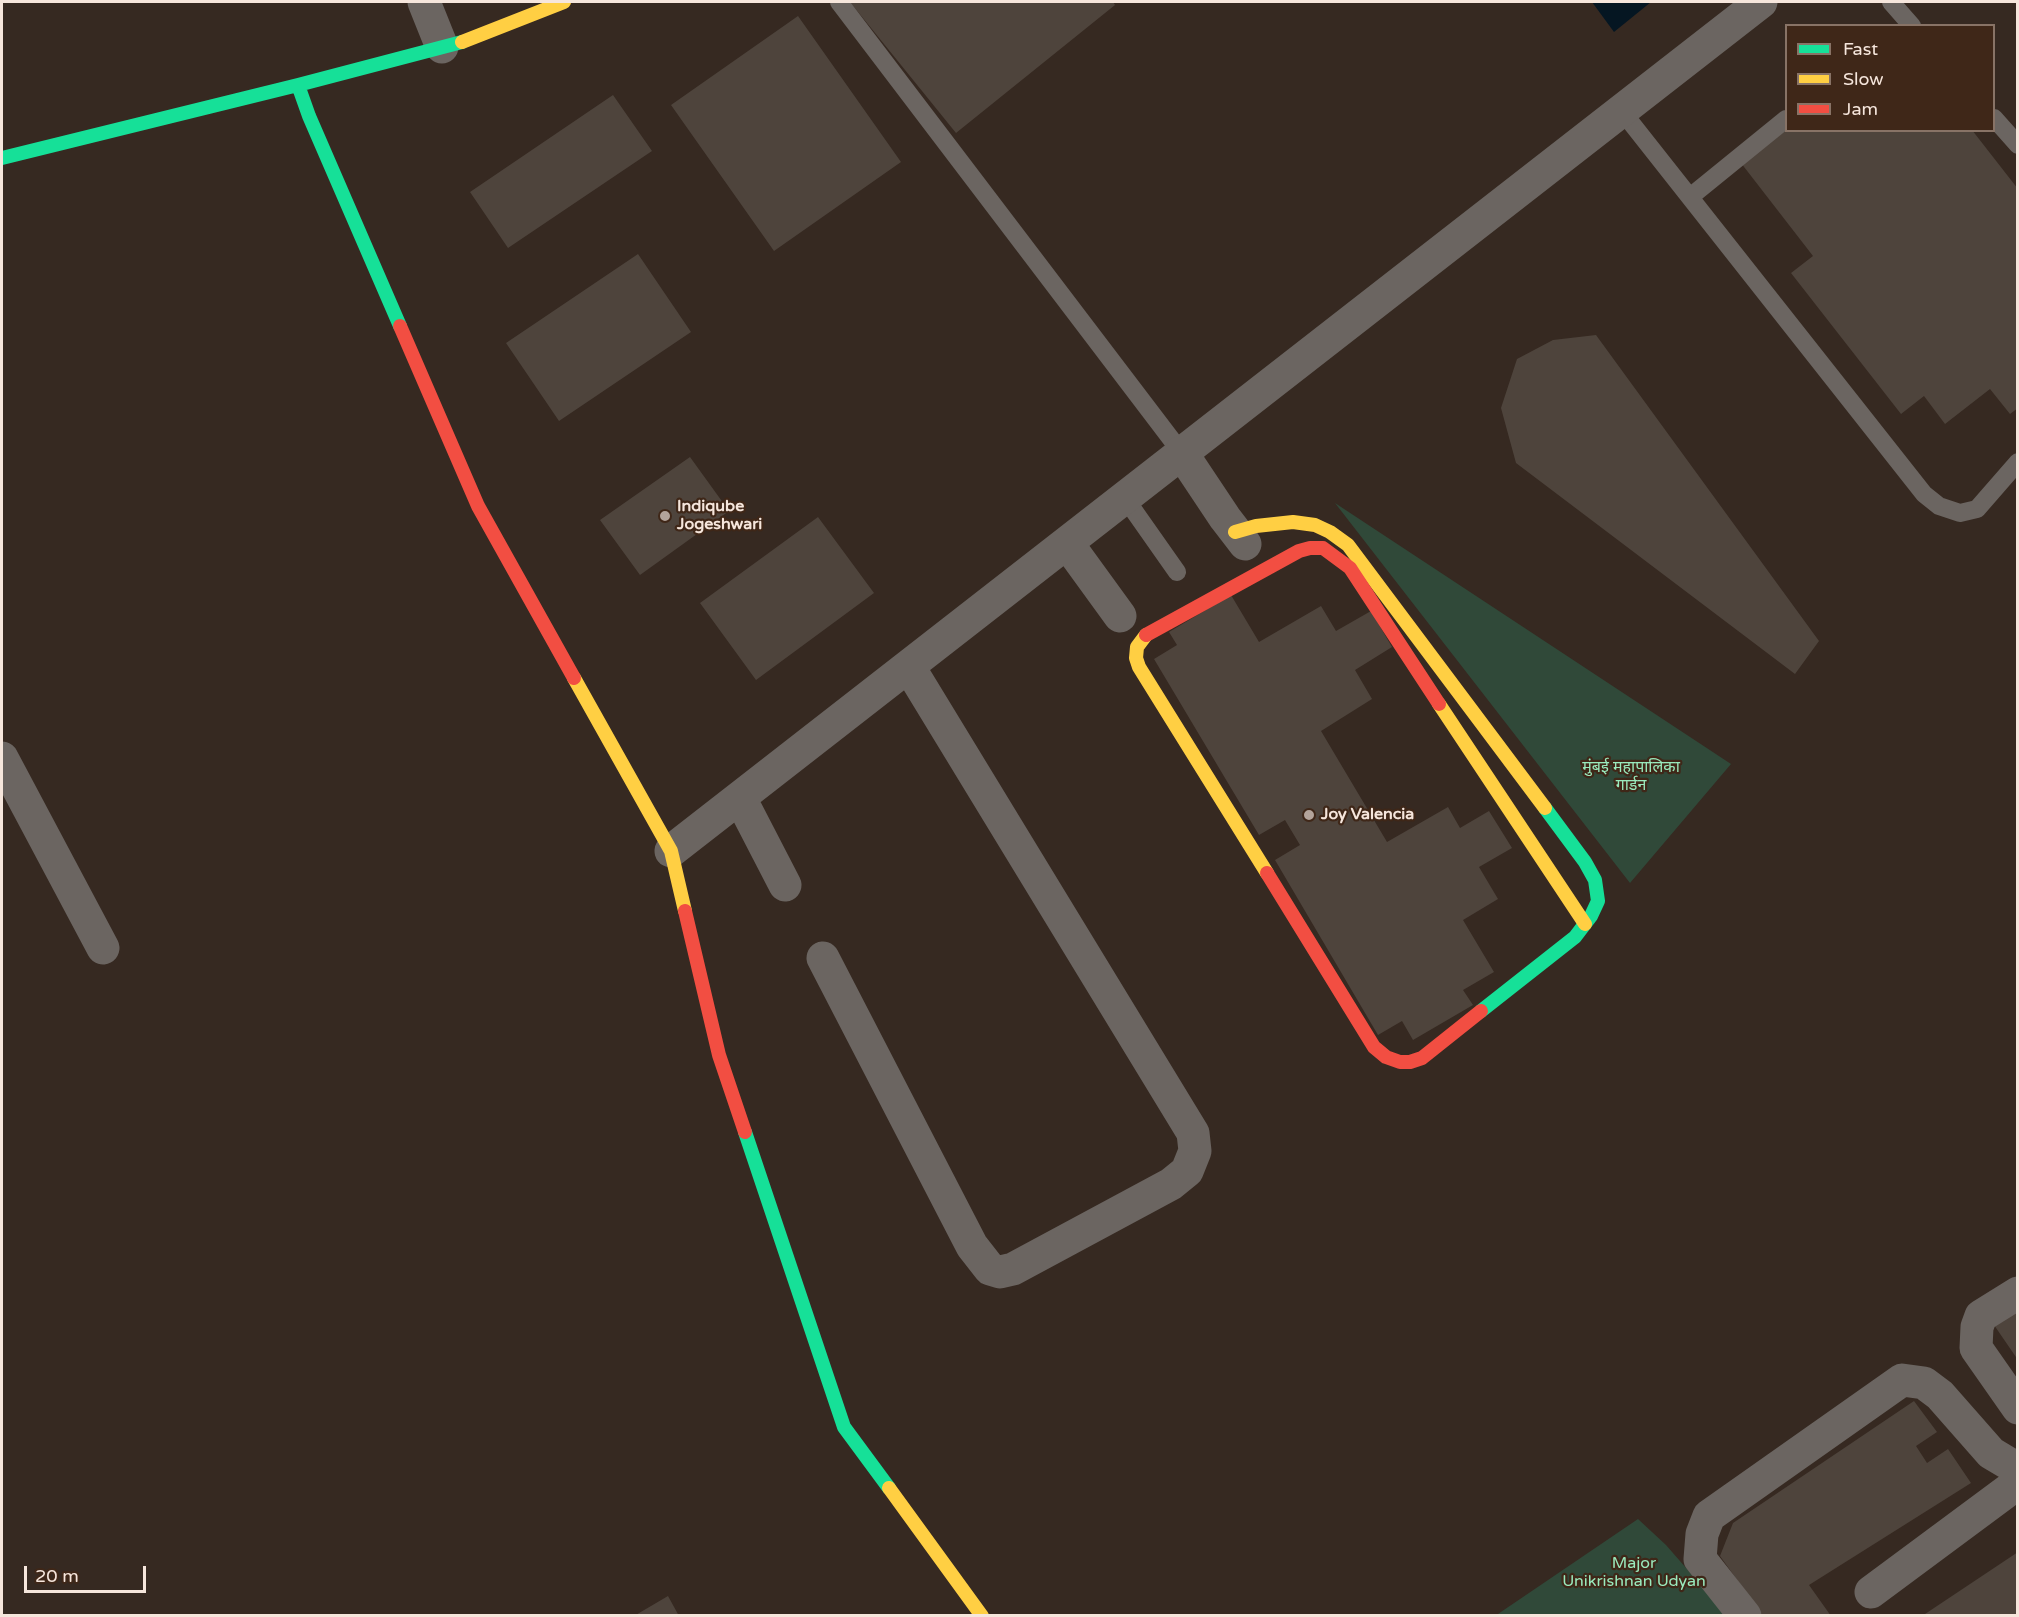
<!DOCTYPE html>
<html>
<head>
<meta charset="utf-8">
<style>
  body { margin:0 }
  #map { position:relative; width:2019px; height:1617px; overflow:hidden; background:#362921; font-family:"Varela Round",sans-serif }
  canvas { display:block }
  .frame { position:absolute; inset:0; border:3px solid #f6e6dc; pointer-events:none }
  .legend { position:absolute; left:1785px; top:24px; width:210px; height:108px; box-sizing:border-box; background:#3f2718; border:2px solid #887366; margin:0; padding:8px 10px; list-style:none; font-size:18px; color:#f6e6dc }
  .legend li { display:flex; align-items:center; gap:12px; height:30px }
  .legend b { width:30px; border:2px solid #887366 }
  .scale { position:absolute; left:24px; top:1566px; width:122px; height:27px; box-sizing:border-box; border:3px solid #f6e6dc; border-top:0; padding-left:8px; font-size:18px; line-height:21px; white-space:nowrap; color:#f6e6dc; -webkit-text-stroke:4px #3f2718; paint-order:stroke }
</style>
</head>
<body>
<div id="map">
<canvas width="2019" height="1617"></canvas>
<div class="frame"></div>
<ul class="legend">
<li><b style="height:8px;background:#16e098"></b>Fast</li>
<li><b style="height:8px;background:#ffcf43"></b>Slow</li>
<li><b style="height:8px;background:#f24e42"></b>Jam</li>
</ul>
<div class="scale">20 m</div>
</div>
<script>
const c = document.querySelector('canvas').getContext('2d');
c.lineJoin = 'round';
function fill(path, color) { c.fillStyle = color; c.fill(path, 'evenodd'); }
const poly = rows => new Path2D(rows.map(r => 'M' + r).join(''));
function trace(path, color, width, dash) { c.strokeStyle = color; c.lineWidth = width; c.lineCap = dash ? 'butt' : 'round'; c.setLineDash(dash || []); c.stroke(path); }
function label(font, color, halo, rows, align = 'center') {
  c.font = font + ' "Varela Round","Noto Sans Devanagari",sans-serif'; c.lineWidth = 4.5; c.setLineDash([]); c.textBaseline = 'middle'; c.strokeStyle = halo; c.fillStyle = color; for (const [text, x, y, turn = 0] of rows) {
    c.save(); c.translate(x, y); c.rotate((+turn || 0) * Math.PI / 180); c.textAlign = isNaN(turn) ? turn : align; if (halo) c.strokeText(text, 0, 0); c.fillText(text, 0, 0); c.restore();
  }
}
fill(poly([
  [1335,503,1731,764,1630,883],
  [1638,1519,1666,1545,1727,1615,1495,1616]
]), '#304939');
fill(poly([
  [1592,2,1651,2,1614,32]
]), '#051622');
fill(poly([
  [850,2,1113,2,1115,5,956,133],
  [798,16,901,162,774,251,671,105],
  [613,95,652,151,508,248,470,192],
  [1786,127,1786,130,1972,130,2018,189,2018,408,2010,414,1990,389,1945,424,1924,396,1901,414,1791,273,1813,256,1741,163],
  [638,254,691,332,559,421,506,343],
  [1596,335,1819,641,1795,674,1516,463,1501,408,1517,359,1553,340],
  [690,457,729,511,640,575,600,520],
  [818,517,874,593,756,680,700,603],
  [1231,595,1259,642,1321,606,1336,631,1371,611,1392,647,1355,670,1372,699,1321,731,1387,842,1448,807,1460,828,1489,811,1512,848,1479,867,1498,899,1463,920,1494,972,1463,990,1473,1005,1413,1040,1402,1021,1378,1035,1275,860,1300,845,1285,820,1259,835,1154,659,1177,645,1169,632],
  [2018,1309,2018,1360,1994,1325],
  [1914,1401,1937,1432,1916,1446,1927,1463,1948,1449,1971,1483,1809,1585,1831,1616,1763,1616,1720,1556,1733,1523],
  [2018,1552,2018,1616,1922,1616],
  [668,1596,679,1616,634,1616]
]), '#4e443c');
trace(poly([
  [839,2,1181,452],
  [1891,2,1912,26],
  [1621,110,1924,494,1939,506,1960,513,1977,509,2018,462],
  [1994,118,2018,145],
  [1690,197,1786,119],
  [1125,498,1177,572]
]), '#6b6561', 18);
trace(poly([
  [424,2,442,47],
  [1181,452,1225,518,1245,544],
  [1067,543,1120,616],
  [2,758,103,948],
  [740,798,785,885],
  [671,851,1761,2],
  [823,958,972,1246,990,1269,1000,1272,1013,1269,1171,1184,1187,1171,1195,1151,1193,1133,909,667],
  [2018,1293,1981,1316,1977,1327,1976,1348,2018,1408],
  [1871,1592,2018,1483],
  [1745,1616,1700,1559,1702,1534,1709,1516,1902,1380,1924,1383,1940,1395,1991,1453,2018,1469]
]), '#6b6561', 33);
trace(poly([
  [298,85,309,116,400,326],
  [2,158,298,85,462,42],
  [1481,1011,1575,937,1591,916,1598,901,1595,880,1585,862,1545,808],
  [745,1132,844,1427,889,1488]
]), '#16e098', 14);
trace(poly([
  [462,42,564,2],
  [1235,532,1256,526,1293,522,1315,525,1330,532,1348,545,1545,808],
  [1146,635,1137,647,1136,658,1139,667,1267,873],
  [574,678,671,851,685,911],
  [1439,704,1585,924],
  [889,1488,982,1616]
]), '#ffcf43', 14);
trace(poly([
  [400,326,478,506,574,678],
  [1146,635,1299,551,1310,548,1323,548,1350,568,1439,704],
  [1267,873,1374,1047,1386,1057,1400,1062,1410,1062,1422,1058,1481,1011],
  [685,911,719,1055,745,1132]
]), '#f24e42', 14);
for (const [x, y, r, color] of [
  [665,516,6,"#b3a49b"],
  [1309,815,6,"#b3a49b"]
]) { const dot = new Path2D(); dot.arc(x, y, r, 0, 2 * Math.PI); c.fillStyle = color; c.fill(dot); trace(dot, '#3f2718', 2); }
label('bold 16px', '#f6e6dc', '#3f2718', [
  ["Indiqube",677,507],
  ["Jogeshwari",677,525],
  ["Joy Valencia",1321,815]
], 'left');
label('16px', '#9aeabd', '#3f2718', [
  ["मुंबई महापालिका",1631,768],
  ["गार्डन",1631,786],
  ["Major",1634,1564],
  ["Unikrishnan Udyan",1634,1582]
]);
</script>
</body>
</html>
